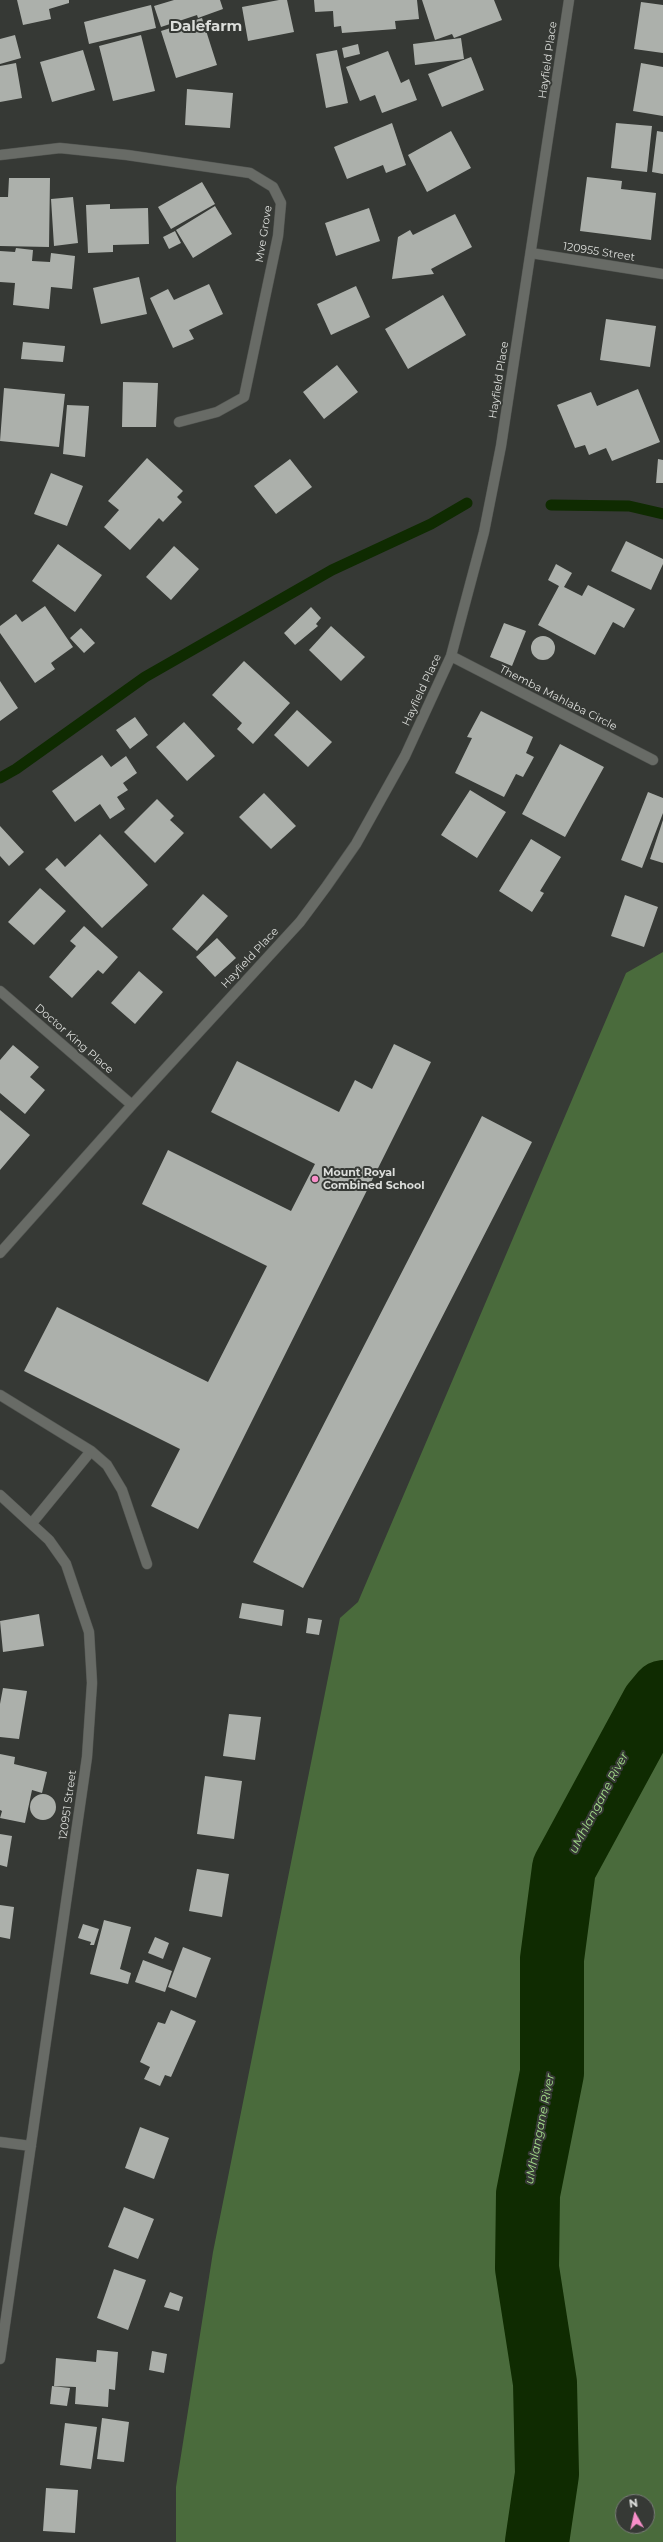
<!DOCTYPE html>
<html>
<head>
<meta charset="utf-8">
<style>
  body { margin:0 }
  #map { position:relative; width:663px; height:2542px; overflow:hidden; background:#363935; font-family:Montserrat,sans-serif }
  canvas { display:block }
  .north { position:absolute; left:615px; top:2494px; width:40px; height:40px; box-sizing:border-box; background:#363935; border:1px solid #787b77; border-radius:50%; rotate:352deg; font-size:11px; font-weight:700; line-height:16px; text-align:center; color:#dcdedb }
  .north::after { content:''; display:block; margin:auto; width:14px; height:18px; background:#f98fca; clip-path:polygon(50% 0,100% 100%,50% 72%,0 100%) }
</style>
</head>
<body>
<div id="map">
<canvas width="663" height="2542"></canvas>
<div class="north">N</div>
</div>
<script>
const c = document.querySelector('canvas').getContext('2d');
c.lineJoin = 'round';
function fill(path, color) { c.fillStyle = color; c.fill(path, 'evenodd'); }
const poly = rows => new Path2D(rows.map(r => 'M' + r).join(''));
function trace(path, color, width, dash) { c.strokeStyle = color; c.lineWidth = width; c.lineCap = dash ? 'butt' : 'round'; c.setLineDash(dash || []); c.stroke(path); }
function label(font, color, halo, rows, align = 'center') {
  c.font = font + ' Montserrat,sans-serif'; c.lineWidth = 4; c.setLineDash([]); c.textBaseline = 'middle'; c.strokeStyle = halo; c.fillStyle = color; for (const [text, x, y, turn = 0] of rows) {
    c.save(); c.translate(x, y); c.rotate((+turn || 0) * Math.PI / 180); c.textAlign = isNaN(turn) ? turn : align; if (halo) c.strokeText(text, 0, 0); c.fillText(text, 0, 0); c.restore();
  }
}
fill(poly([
  [663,952,663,2542,176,2542,176,2487,213,2252,340,1618,358,1602,626,973],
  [623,2502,647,2502,647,2526,623,2526]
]), '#4a6b3c');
trace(poly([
  [551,505,629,506,663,514],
  [0,778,16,769,145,677,332,570,431,524,467,503]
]), '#0f2b01', 11);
trace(poly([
  [537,2542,547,2474,545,2383,527,2268,528,2194,552,2073,552,1959,564,1868,653,1704,663,1692]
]), '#0f2b01', 64);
fill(poly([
  [17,0,69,0,69,3,49,9,51,19,23,25],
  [174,0,220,0,223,9,198,18,197,15,161,27,154,6],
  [279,0,287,0,294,32,248,41,242,7],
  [314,0,417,0,419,19,395,21,396,29,342,33,341,26,334,27,333,11,315,12],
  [422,0,494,0,502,20,454,38,452,34,435,40],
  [641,2,663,5,663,53,634,49],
  [151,5,156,28,89,44,84,22],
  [202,18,217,65,176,78,161,31],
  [15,35,21,58,0,64,0,39],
  [141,35,155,91,113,101,99,46],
  [461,38,464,59,415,65,413,44],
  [358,44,360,54,344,58,342,48],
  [83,50,95,90,52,102,40,62],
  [337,50,348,103,326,108,316,54],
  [388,51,401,83,409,79,417,100,382,113,375,95,360,101,346,67],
  [471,57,484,90,442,107,428,74],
  [16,63,22,98,0,102,0,66],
  [641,63,663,67,663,116,633,111],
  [187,89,233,93,230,128,185,125],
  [392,123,406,165,386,173,383,165,347,179,334,147],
  [616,123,652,126,647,172,611,168],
  [451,131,471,168,427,192,408,155],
  [657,131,663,132,663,174,652,172],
  [587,177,622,181,621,189,656,193,651,240,580,231],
  [9,178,50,178,49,247,0,246,0,197,8,197],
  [202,182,215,204,171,229,158,207],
  [73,197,78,243,54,246,51,199],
  [110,204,110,209,148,208,149,244,113,245,113,252,88,253,86,205],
  [215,206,232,234,193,258,176,230],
  [369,208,380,241,336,256,325,223],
  [455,214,472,247,431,269,434,274,392,279,398,237,410,230,413,235],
  [175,231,181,243,169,249,163,237],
  [16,248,33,250,32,261,50,262,51,253,75,256,72,289,51,287,49,309,13,305,15,283,0,282,0,251,15,252],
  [139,277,147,314,101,324,93,288],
  [209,284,223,314,189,330,194,339,173,348,150,298,168,289,174,300],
  [356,286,370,317,331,335,317,304],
  [443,295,466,335,408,369,385,329],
  [606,319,656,326,650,367,600,360],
  [23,342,65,346,63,362,21,359],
  [337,365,358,392,324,419,303,392],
  [123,382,158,383,156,427,122,427],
  [4,388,65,394,59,447,0,441],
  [638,389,660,442,612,461,606,448,589,455,585,445,575,448,557,405,591,392,597,406],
  [67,405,89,406,85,457,63,454],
  [147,458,183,491,177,497,182,502,163,522,159,518,130,550,104,527,119,510,108,501],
  [290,459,312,487,276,514,254,486],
  [658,459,663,460,663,483,656,483],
  [51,473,83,486,67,526,34,514],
  [626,541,663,559,663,564,651,590,611,571],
  [58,544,102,575,75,612,32,581],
  [174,546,199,569,171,600,146,577],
  [556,564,572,573,564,587,582,596,588,585,635,609,624,628,613,622,595,655,538,625,559,586,548,580],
  [45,606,73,647,51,663,55,669,35,683,0,633,0,626,16,614,22,622],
  [311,607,321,618,316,624,318,626,295,645,284,633],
  [504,623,526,631,512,666,490,657],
  [331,626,365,657,341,681,309,650],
  [81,628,95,643,84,653,70,638],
  '531 648a12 12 0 1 1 24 0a12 12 0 1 1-24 0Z',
  [244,661,290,703,253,744,237,729,242,723,212,695],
  [0,681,18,708,0,721],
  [297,710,332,742,308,767,274,735],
  [481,711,533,737,526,753,534,757,523,777,516,774,504,797,455,773,472,738,467,737],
  [135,717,148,735,130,749,116,730],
  [184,722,215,756,187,781,156,747],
  [560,744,604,767,565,837,522,814],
  [102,755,111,767,126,756,137,773,123,783,128,790,117,797,125,809,110,819,100,804,75,822,52,791],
  [470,790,506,812,477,858,441,835],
  [648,792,663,798,663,813,642,868,621,860],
  [264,793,296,826,271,849,239,817],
  [157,799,174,816,170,820,184,833,155,863,124,832],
  [663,820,663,863,650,859],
  [0,826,24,852,9,866,0,856],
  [100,834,148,885,102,928,45,869,57,858,65,867],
  [531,839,561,857,540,891,544,893,532,912,499,891],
  [40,888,66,911,34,945,8,922],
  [203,894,228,916,197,951,172,929],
  [625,895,658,907,644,947,611,936],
  [84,926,118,957,103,974,98,970,72,998,49,977,76,946,70,941],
  [217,938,236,958,215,977,196,957],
  [139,971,163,992,135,1024,111,1003],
  [394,1044,431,1062,198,1529,151,1506,180,1449,24,1371,57,1307,208,1382,267,1266,142,1204,168,1150,291,1211,315,1164,211,1112,237,1061,339,1112,355,1080,372,1089],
  [13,1045,39,1067,30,1077,45,1090,25,1114,0,1093,0,1060],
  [0,1110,30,1135,0,1170],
  [482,1116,532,1142,303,1588,253,1562],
  [242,1603,284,1610,282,1626,239,1618],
  [39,1614,44,1646,3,1652,0,1621],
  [308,1618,322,1620,319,1635,306,1633],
  [3,1688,27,1691,19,1739,0,1737,0,1704],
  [229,1714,261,1717,255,1760,223,1756],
  [0,1754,15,1757,14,1764,47,1772,42,1793,32,1790,25,1823,0,1818,2,1811,0,1810],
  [205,1776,242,1781,234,1839,197,1834],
  '30 1807a13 13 0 1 1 26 0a13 13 0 1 1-26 0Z',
  [0,1834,12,1836,7,1867,0,1865],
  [197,1869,229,1874,222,1917,189,1911],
  [0,1905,14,1907,10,1939,0,1937],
  [104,1920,131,1927,120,1969,131,1973,128,1984,90,1974],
  [83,1924,99,1929,94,1945,90,1945,91,1942,78,1938],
  [155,1937,169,1943,163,1959,148,1953],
  [183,1947,211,1958,196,1998,168,1987],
  [143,1960,172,1971,165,1992,135,1982],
  [171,2010,196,2021,171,2077,165,2075,160,2086,144,2079,150,2067,140,2062,158,2022,165,2024],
  [140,2127,169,2138,154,2179,125,2168],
  [124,2207,154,2219,138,2259,108,2247],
  [114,2269,146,2280,128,2330,97,2318],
  [170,2292,183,2297,179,2311,164,2307],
  [97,2350,118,2352,115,2390,109,2389,108,2407,75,2404,76,2387,54,2386,56,2358,96,2362],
  [152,2351,167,2354,164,2373,149,2370],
  [52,2386,70,2388,67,2406,50,2404],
  [102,2418,129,2422,124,2462,97,2459],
  [65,2423,97,2427,91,2469,60,2465],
  [46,2488,78,2490,75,2533,43,2531]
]), '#acb0ab');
const service = poly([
  [0,1395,91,1451,107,1465,122,1490,147,1564],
  [32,1523,91,1451]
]);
const minor = poly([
  [0,155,60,148,127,155,250,173,273,187,281,203,278,236,244,397,217,412,179,422],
  [531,253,663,274],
  [451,656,653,760],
  [0,991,132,1105],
  [0,1253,132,1105,300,922,326,887,356,844,405,756,451,656,484,532,501,446,569,0],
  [0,1495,49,1540,66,1564,89,1632,92,1683,87,1757,0,2359],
  [0,2142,31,2146]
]);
trace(service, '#525551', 11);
trace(minor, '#525551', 11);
trace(service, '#686b66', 10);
trace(minor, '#686b66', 10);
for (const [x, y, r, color] of [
  [315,1179,4,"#f98fca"]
]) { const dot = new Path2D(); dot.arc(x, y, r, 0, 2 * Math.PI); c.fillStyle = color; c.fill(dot); trace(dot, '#363935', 1.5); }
label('11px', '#dcdedb', '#363935', [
  ["Hayfield Place",548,60,-82],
  ["Mve Grove",264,234,-81],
  ["120955 Street",599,252,9],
  ["Hayfield Place",499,380,-81],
  ["Hayfield Place",422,690,-65],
  ["Themba Mahlaba Circle",558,698,27],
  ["Hayfield Place",250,958,-47],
  ["Doctor King Place",74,1039,41],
  ["120951 Street",68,1805,-82]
]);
label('bold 11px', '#dcdedb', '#363935', [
  ["Mount Royal",323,1173],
  ["Combined School",323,1186]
], 'left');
label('italic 12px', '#a3dc8a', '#363935', [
  ["uMhlangane River",599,1803,-62],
  ["uMhlangane River",540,2129,-79]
]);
label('bold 15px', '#dcdedb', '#363935', [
  ["Dalefarm",206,27]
]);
</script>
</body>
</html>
